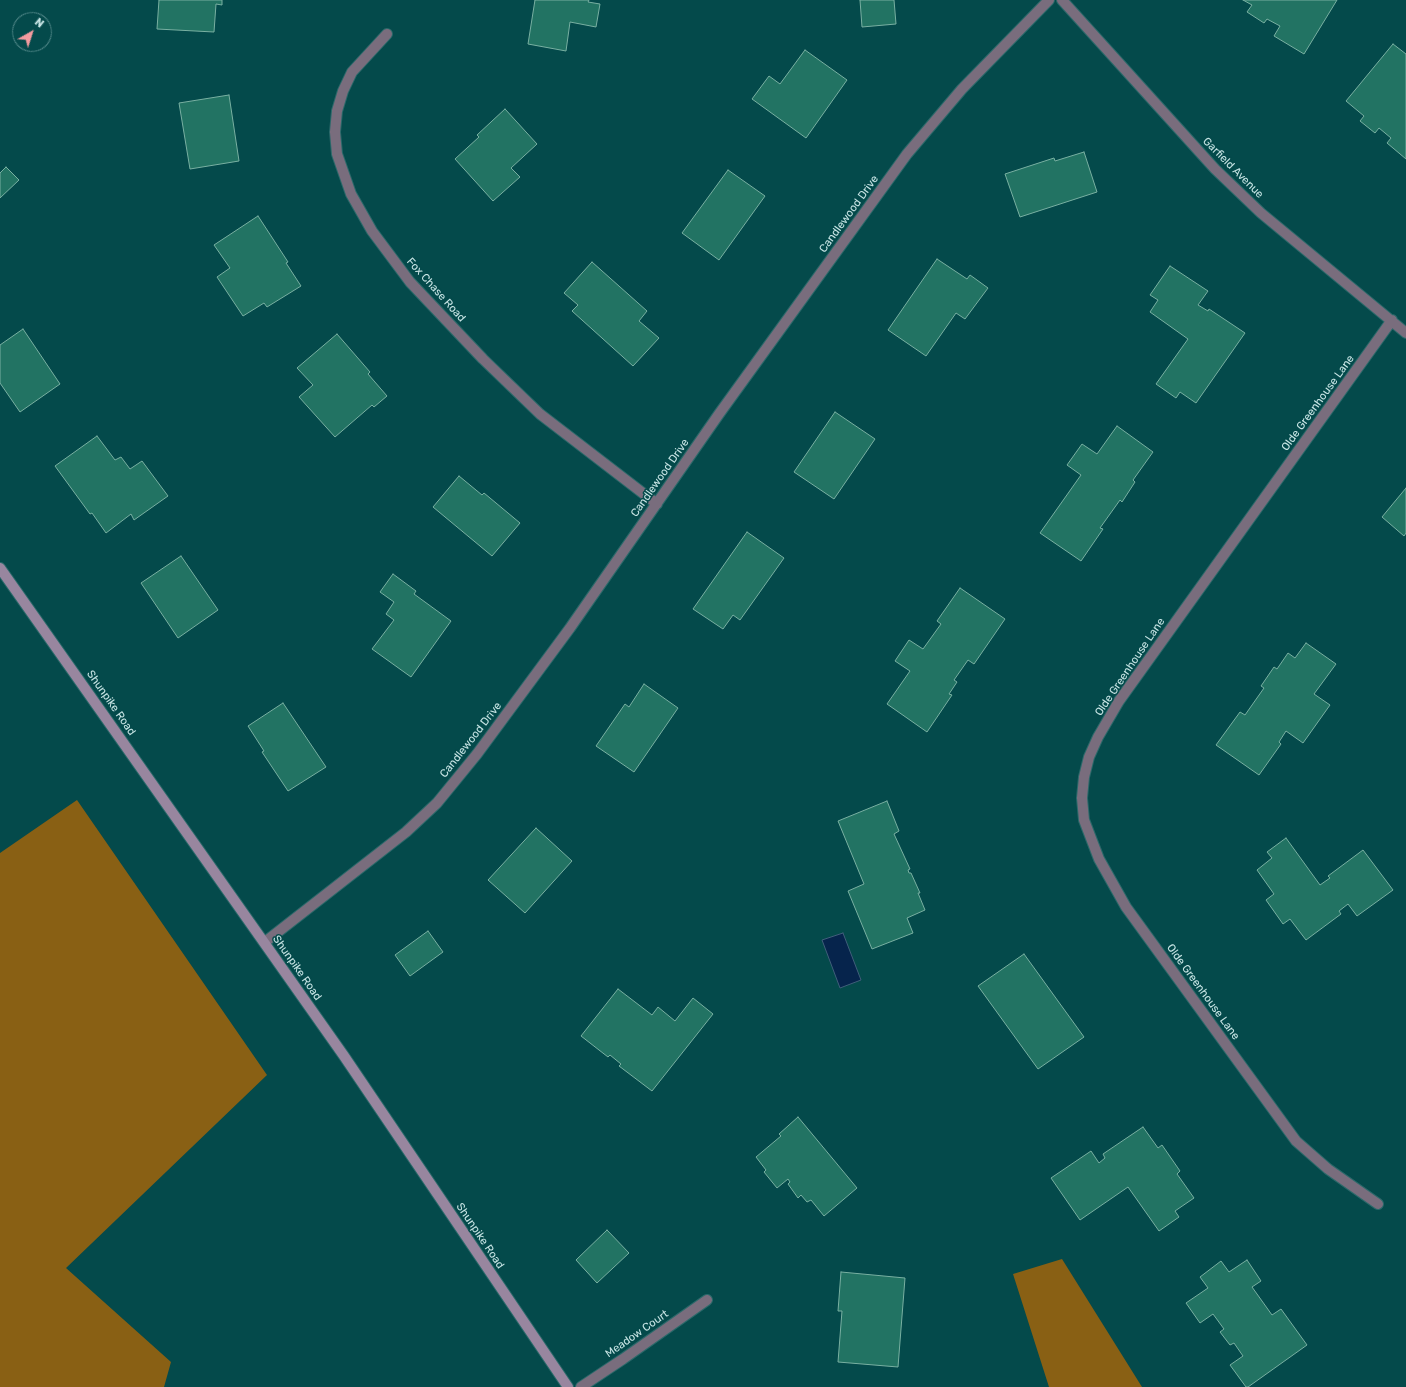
<!DOCTYPE html>
<html>
<head>
<meta charset="utf-8">
<style>
  body { margin:0 }
  #map { position:relative; width:1406px; height:1387px; overflow:hidden; background:#044a4b; font-family:Rubik,sans-serif }
  canvas { display:block }
  .north { position:absolute; left:12px; top:12px; width:40px; height:40px; box-sizing:border-box; background:#044a4b; border:1px solid #528889; border-radius:50%; rotate:39deg; font-size:11px; font-weight:700; line-height:16px; text-align:center; color:#c8e5e5 }
  .north::after { content:''; display:block; margin:auto; width:14px; height:18px; background:#f49b9f; clip-path:polygon(50% 0,100% 100%,50% 72%,0 100%) }
</style>
</head>
<body>
<div id="map">
<canvas width="1406" height="1387"></canvas>
<div class="north">N</div>
</div>
<script>
const c = document.querySelector('canvas').getContext('2d');
c.lineJoin = 'round';
function fill(path, color) { c.fillStyle = color; c.fill(path, 'evenodd'); }
const poly = rows => new Path2D(rows.map(r => 'M' + r).join(''));
function trace(path, color, width, dash) { c.strokeStyle = color; c.lineWidth = width; c.lineCap = dash ? 'butt' : 'round'; c.setLineDash(dash || []); c.stroke(path); }
function label(font, color, halo, rows, align = 'center') {
  c.font = font + ' Rubik,sans-serif'; c.lineWidth = 3; c.setLineDash([]); c.textBaseline = 'middle'; c.strokeStyle = halo; c.fillStyle = color; for (const [text, x, y, turn = 0] of rows) {
    c.save(); c.translate(x, y); c.rotate((+turn || 0) * Math.PI / 180); c.textAlign = isNaN(turn) ? turn : align; if (halo) c.strokeText(text, 0, 0); c.fillText(text, 0, 0); c.restore();
  }
}
fill(poly([
  [77,800,267,1075,66,1268,171,1362,164,1387,0,1387,0,853],
  [1062,1259,1142,1387,1049,1387,1013,1274]
]), '#896014');
const water = poly([
  [843,933,861,980,840,988,822,940,843,933]
]);
fill(water, '#06244c');
trace(water, '#405e7a', 1);
const building = poly([
  [159,0,222,0,222,5,216,4,214,32,157,29,159,0],
  [535,0,589,0,588,2,600,4,596,27,570,22,566,51,528,44,535,0],
  [860,0,894,0,896,24,862,27,860,0],
  [1243,0,1337,0,1304,54,1274,36,1280,26,1267,19,1264,23,1247,12,1252,5,1243,0],
  [1393,44,1406,54,1406,159,1387,143,1391,138,1379,128,1375,133,1360,121,1364,116,1346,101,1393,44],
  [805,50,847,80,806,138,752,99,769,76,780,84,805,50],
  [229,95,239,161,190,169,179,103,229,95],
  [505,109,537,144,511,168,520,177,493,201,455,159,479,137,477,135,505,109],
  [1084,152,1097,192,1020,217,1005,174,1054,158,1055,161,1084,152],
  [6,167,19,180,0,198,0,173,6,167],
  [728,170,765,196,719,260,682,233,728,170],
  [258,216,288,262,286,263,301,286,267,307,264,303,243,316,217,277,230,268,214,245,258,216],
  [937,259,967,279,970,275,988,288,965,319,956,313,926,356,888,330,937,259],
  [592,262,647,311,639,321,659,338,633,366,572,311,578,305,564,293,592,262],
  [1170,266,1208,291,1198,305,1208,311,1209,309,1245,333,1196,403,1180,392,1176,398,1156,384,1188,339,1150,312,1158,300,1150,295,1170,266],
  [23,329,60,384,20,412,0,383,0,345,23,329],
  [337,334,370,372,368,374,387,396,374,407,372,405,335,437,299,397,313,385,297,368,337,334],
  [835,412,875,439,834,499,794,472,835,412],
  [1117,426,1153,452,1133,480,1135,482,1122,502,1120,500,1100,528,1103,529,1081,561,1040,533,1081,475,1067,465,1082,444,1097,454,1117,426],
  [97,436,115,460,121,457,130,469,142,461,168,496,134,520,131,514,106,533,92,513,90,514,55,466,97,436],
  [459,476,482,495,484,493,520,523,492,556,433,507,459,476],
  [1406,488,1406,533,1404,536,1382,517,1406,488],
  [747,532,784,558,740,620,733,615,723,629,693,609,747,532],
  [181,556,218,610,178,638,141,583,181,556],
  [393,574,416,591,414,594,451,621,411,677,372,649,394,620,386,614,394,602,380,592,393,574],
  [960,588,1005,619,974,664,968,660,954,680,957,682,949,694,952,695,927,732,887,704,910,671,895,661,909,640,923,649,941,624,937,621,960,588],
  [1306,643,1336,664,1314,694,1330,705,1303,743,1286,731,1279,742,1281,744,1259,775,1216,745,1240,712,1245,715,1264,688,1261,686,1274,667,1277,669,1288,653,1295,658,1306,643],
  [644,684,678,708,634,772,596,746,625,704,629,707,644,684],
  [283,703,326,767,288,791,262,752,264,751,248,726,283,703],
  [887,801,899,831,894,834,910,869,908,870,909,873,911,873,920,893,918,893,925,910,907,918,913,933,872,949,848,891,864,884,838,821,887,801],
  [536,828,572,861,525,913,488,880,536,828],
  [1286,838,1320,885,1330,878,1328,876,1363,850,1393,890,1357,916,1348,904,1339,911,1341,914,1306,940,1290,919,1283,924,1266,900,1274,894,1257,870,1272,858,1267,852,1286,838],
  [428,931,443,952,410,976,395,955,428,931],
  [1024,954,1084,1037,1038,1069,978,986,1024,954],
  [618,989,652,1015,658,1007,675,1021,693,998,713,1014,652,1091,619,1066,621,1064,610,1055,608,1057,581,1036,618,989],
  [798,1117,857,1188,824,1216,811,1200,807,1202,801,1195,798,1198,788,1184,790,1182,788,1179,777,1188,764,1172,766,1170,756,1157,781,1136,779,1134,798,1117],
  [1143,1127,1158,1148,1162,1145,1180,1171,1177,1174,1194,1198,1175,1211,1179,1217,1159,1231,1128,1187,1080,1220,1051,1178,1091,1151,1099,1163,1105,1158,1103,1154,1143,1127],
  [607,1230,629,1253,597,1283,576,1260,607,1230],
  [1247,1260,1261,1281,1252,1287,1272,1315,1281,1309,1307,1345,1248,1387,1246,1387,1230,1365,1243,1356,1234,1343,1230,1345,1220,1332,1224,1329,1213,1314,1200,1323,1186,1303,1208,1288,1200,1277,1221,1261,1229,1272,1247,1260],
  [841,1272,905,1278,898,1367,838,1362,842,1311,838,1311,841,1272]
]);
fill(building, '#227363');
trace(building, '#79b0a2', 1);
const street = poly([
  [1062,0,1215,169,1261,213,1406,333],
  [387,34,352,72,343,91,337,111,335,132,337,154,351,194,372,231,410,282,483,359,540,414,657,504],
  [265,942,406,832,437,803,477,754,570,628,719,414,907,154,962,89,1049,0],
  [1378,1204,1328,1169,1296,1141,1126,907,1099,859,1084,820,1082,798,1084,777,1089,757,1098,737,1119,701,1392,320],
  [581,1387,623,1359,707,1300]
]);
const secondary = poly([
  [0,568,344,1056,568,1387]
]);
trace(street, '#2b696a', 12);
trace(secondary, '#2b696a', 12);
trace(street, '#796d7d', 10);
trace(secondary, '#98869f', 10);
label('11px', '#c8e5e5', '#044a4b', [
  ["Garfield Avenue",1233,168,45],
  ["Candlewood Drive",849,214,-54],
  ["Fox Chase Road",436,290,48],
  ["Olde Greenhouse Lane",1318,403,-54],
  ["Candlewood Drive",660,478,-55],
  ["Olde Greenhouse Lane",1130,667,-56],
  ["Shunpike Road",111,703,55],
  ["Candlewood Drive",471,740,-52],
  ["Shunpike Road",297,968,55],
  ["Olde Greenhouse Lane",1203,992,54],
  ["Shunpike Road",480,1236,56],
  ["Meadow Court",637,1334,-35]
]);
</script>
</body>
</html>
